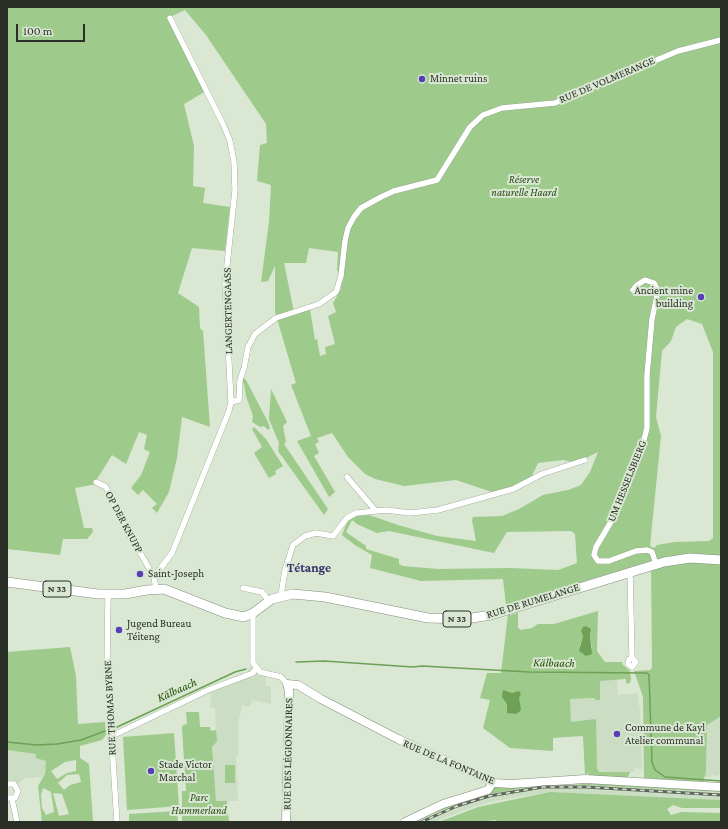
<!DOCTYPE html>
<html>
<head>
<meta charset="utf-8">
<style>
  body { margin:0 }
  #map { position:relative; width:728px; height:829px; overflow:hidden; background:#d9e7d3; font-family:"Crimson Pro",serif }
  canvas { display:block }
  .frame { position:absolute; inset:0; border:8px solid #292f27; pointer-events:none }
  .scale { position:absolute; left:16px; top:24px; width:69px; height:18px; box-sizing:border-box; border:2px solid #292f27; border-top:0; padding-left:5px; font-size:12px; line-height:14px; white-space:nowrap; color:#292f27; -webkit-text-stroke:3px #d9e7d3; paint-order:stroke }
</style>
</head>
<body>
<div id="map">
<canvas width="728" height="829"></canvas>
<div class="frame"></div>
<div class="scale">100 m</div>
</div>
<script>
const c = document.querySelector('canvas').getContext('2d');
c.lineJoin = 'round';
function fill(path, color) { c.fillStyle = color; c.fill(path, 'evenodd'); }
const poly = rows => new Path2D(rows.map(r => 'M' + r).join(''));
function trace(path, color, width, dash) { c.strokeStyle = color; c.lineWidth = width; c.lineCap = dash ? 'butt' : 'round'; c.setLineDash(dash || []); c.stroke(path); }
function label(font, color, halo, rows, align = 'center') {
  c.font = font + ' "Crimson Pro",serif'; c.lineWidth = 4; c.setLineDash([]); c.textBaseline = 'middle'; c.strokeStyle = halo; c.fillStyle = color; for (const [text, x, y, turn = 0] of rows) {
    c.save(); c.translate(x, y); c.rotate((+turn || 0) * Math.PI / 180); c.textAlign = isNaN(turn) ? turn : align; if (halo) c.strokeText(text, 0, 0); c.fillText(text, 0, 0); c.restore();
  }
}
fill(poly([
  [253,663,265,674,266,686,271,687,271,704,252,700,250,707,242,705,238,723,238,755,236,755,238,801,216,801,212,746,216,730,215,708,210,707,212,694,208,694,208,688,247,672],
  [600,680,617,680,618,695,637,693,640,711,642,769,634,768,634,772,599,772,586,721,571,722,570,699,595,698,600,700],
  [721,716,721,775,714,776,713,773,711,777,704,777,706,772,707,725],
  [7,750,36,754,38,758,46,761,44,777,25,778,18,784,13,782,7,782],
  [568,784,721,792,721,800,550,792,495,801,476,806,434,822,415,822,437,812,484,795,536,786]
]), '#cbddc3');
fill(poly([
  [7,7,721,7,721,716,707,725,706,772,703,782,644,778,643,697,634,671,650,670,652,668,651,561,506,605,503,579,421,581,370,568,372,555,355,545,342,535,348,520,355,516,369,515,398,525,437,536,476,541,472,520,473,517,502,516,519,509,543,495,568,490,581,485,590,472,598,452,576,463,563,460,538,463,530,480,498,494,456,480,404,486,375,479,365,474,348,457,332,433,317,438,319,442,315,444,319,453,314,456,335,492,329,497,297,441,311,436,291,385,296,383,275,312,275,266,268,281,261,282,269,222,271,185,257,181,260,145,267,143,266,124,206,35,185,10,170,17,206,91,184,104,194,146,193,186,205,188,203,203,230,207,225,251,192,248,178,293,199,307,200,328,203,331,210,427,182,417,177,458,169,492,157,513,152,508,157,504,143,490,138,495,131,488,141,475,150,452,144,449,147,435,139,432,126,464,112,455,97,479,97,484,75,488,84,528,92,528,93,532,87,539,63,539,60,555,7,549],
  [309,248,338,252,337,270,341,276,341,289,333,303,336,312,328,316,335,344,325,347,326,354,320,356,317,339,315,340,310,309,294,312,284,263,306,263],
  [687,319,702,324,713,352,713,538,709,541,675,542,657,545,654,548,650,546,661,436,656,417,662,351,671,341,676,327],
  [352,520,357,524,377,533,389,531,494,553,507,532,571,531,575,534,577,563,558,570,511,568,438,569,403,566,399,564,399,559,366,549,366,546,346,532],
  [241,376,246,380,268,422,270,428,268,430,264,426,260,427,252,422,253,416,246,396,244,384,240,380],
  [271,389,287,422,283,426,286,442,284,444,328,509,324,515,278,451,279,443,269,419],
  [254,427,266,439,283,466,275,471,276,474,269,478,254,453,262,447,252,429],
  [518,611,518,628,521,630,532,628,538,624,554,624,598,611,597,651,605,662,622,662,623,665,630,671,631,679,630,683,626,684,626,679,600,681,600,700,595,700,595,698,570,699,571,722,596,719,597,768,599,772,630,772,628,777,624,778,588,776,589,773,585,774,583,736,553,738,553,751,510,748,483,728,490,700,480,698,487,673,501,673,508,614,511,615,517,613],
  [581,631,591,633,590,636,592,648,581,653,580,646,583,636],
  [70,647,76,676,78,724,105,722,106,735,102,740,80,746,80,758,89,764,93,822,42,822,38,786,45,774,46,761,36,758,36,754,7,750,7,652],
  [76,760,76,771,67,773,57,779,51,771,65,762],
  [79,774,81,782,70,785,64,790,58,783,67,775],
  [43,788,51,792,54,812,46,815,42,808,41,795],
  [53,793,62,794,69,814,59,816],
  [186,712,199,712,200,727,210,727,211,731,216,730,217,741,212,747,216,801,227,801,229,822,182,822,182,791,186,791,182,728,183,725,187,724],
  [174,733,179,806,127,810,123,737],
  [225,765,235,765,235,783,225,783],
  [553,781,721,789,721,792,568,784,536,786,484,795,437,812,415,822,408,822,439,807,491,791,495,786],
  [550,792,721,800,721,808,682,808,673,805,667,809,671,815,681,812,721,813,721,822,497,822,496,820,480,822,439,822,478,807],
  [177,811,178,822,129,822,129,814]
]), '#9eca8b');
fill(poly([
  [586,626,591,629,590,636,592,654,586,656,579,651,583,636,581,631,583,627],
  [503,690,512,693,519,691,521,694,519,698,521,710,519,712,516,714,507,713,507,704,502,697]
]), '#6ea155');
trace(poly([
  [296,662,324,661,413,667,422,666,529,672,647,673,649,675,652,762,655,770,665,777,721,781],
  [115,728,235,672,246,669],
  [7,742,37,745,57,744,81,740,105,731]
]), '#6ea155', 1.5);
const street = poly([
  [633,290,637,285,645,280,654,283,658,291,652,319,647,375,647,428,640,455,615,515,596,547,594,555,598,561,609,561,636,551,647,550,652,552,656,564],
  [231,402,239,400,240,380,244,368,248,347,255,334,276,318,319,304,336,292,341,276,345,241,348,228,354,217,361,208,381,197,394,191,437,180,470,127,483,115,502,108,555,103,678,51,721,40],
  [347,477,375,510],
  [96,482,106,487,118,514,154,577,156,589],
  [630,572,632,658,629,659,628,664,632,667,636,662,632,658],
  [154,577,172,553,229,411,231,402,225,284,235,190,234,162,230,141,223,124,170,18],
  [243,588,262,592,268,600],
  [108,594,107,669,117,822],
  [281,595,285,570,293,545,305,536,316,533,333,536,347,518,356,513,386,510,410,513,438,510,513,489,542,474,585,460],
  [253,613,253,663,260,672,281,677,287,684],
  [111,734,116,734,208,690,253,673,256,668],
  [7,784,14,784,18,791,15,798,7,798],
  [12,799,17,822]
]);
const secondary = poly([
  [286,822,289,691,287,684,298,685,321,699,398,739,495,783,511,784,585,779,721,787],
  [405,822,443,804,488,790,493,782]
]);
const primary = poly([
  [7,582,98,594,125,594,147,590,164,589,225,613,244,617,253,613,272,599,293,594,325,597,428,618,466,619,491,615,664,562,690,558,721,560]
]);
trace(street, '#818e7b', 6);
trace(secondary, '#818e7b', 9);
trace(primary, '#818e7b', 10);
trace(street, '#fff', 5.5);
trace(secondary, '#fff', 8);
trace(primary, '#fff', 9);
const rail = poly([
  [421,822,457,806,489,796,543,787,586,787,721,795]
]);
trace(rail, '#5e665b', 3);
trace(rail, '#d9e7d3', 1.5, [4.5]);
for (const [x, y, r, color] of [
  [422,79,4,"#563eb6"],
  [701,297,4,"#563eb6"],
  [140,574,4,"#563eb6"],
  [119,630,4,"#563eb6"],
  [617,734,4,"#563eb6"],
  [151,771,4,"#563eb6"]
]) { const dot = new Path2D(); dot.arc(x, y, r, 0, 2 * Math.PI); c.fillStyle = color; c.fill(dot); trace(dot, '#d9e7d3', 1.5); }
for (const [x, y, w] of [
  [57,589,28],
  [457,619,28]
]) { const box = new Path2D(); box.roundRect(x - w / 2, y - 8, w, 16, 3); c.fillStyle = '#d9e7d3'; c.fill(box); trace(box, '#292f27', 1); }
label('bold 10px', '#292f27', null, [
  ["N 33",57,589],
  ["N 33",457,619]
]);
label('11px', '#292f27', '#d9e7d3', [
  ["Minnet ruins",430,79],
  ["Ancient mine",693,291,"right"],
  ["building",693,304,"right"],
  ["Saint-Joseph",148,574],
  ["Jugend Bureau",127,624],
  ["Téiteng",127,637],
  ["Commune de Kayl",625,728],
  ["Atelier communal",625,741],
  ["Stade Victor",159,765],
  ["Marchal",159,778]
], 'left');
label('11px', '#292f27', '#d9e7d3', [
  ["RUE DE VOLMERANGE",607,80,-23],
  ["LANGERTENGAASS",228,311,-91],
  ["UM HESSELSBIERG",627,481,-68],
  ["OP DER KNUPP",124,522,62],
  ["RUE DE RUMELANGE",533,601,-17],
  ["RUE THOMAS BYRNE",110,708,-93],
  ["RUE DES LÉGIONNAIRES",288,754,-89],
  ["RUE DE LA FONTAINE",449,762,23]
]);
label('italic 11px', '#284a16', '#d9e7d3', [
  ["Réserve",524,180],
  ["naturelle Haard",524,193],
  ["Parc",199,798],
  ["Hummerland",199,811]
]);
label('italic 12px', '#235300', '#d9e7d3', [
  ["Kälbaach",554,663,1],
  ["Kälbaach",177,690,-24]
]);
label('bold 13px', '#372f6b', '#d9e7d3', [
  ["Tétange",309,568]
]);
</script>
</body>
</html>
